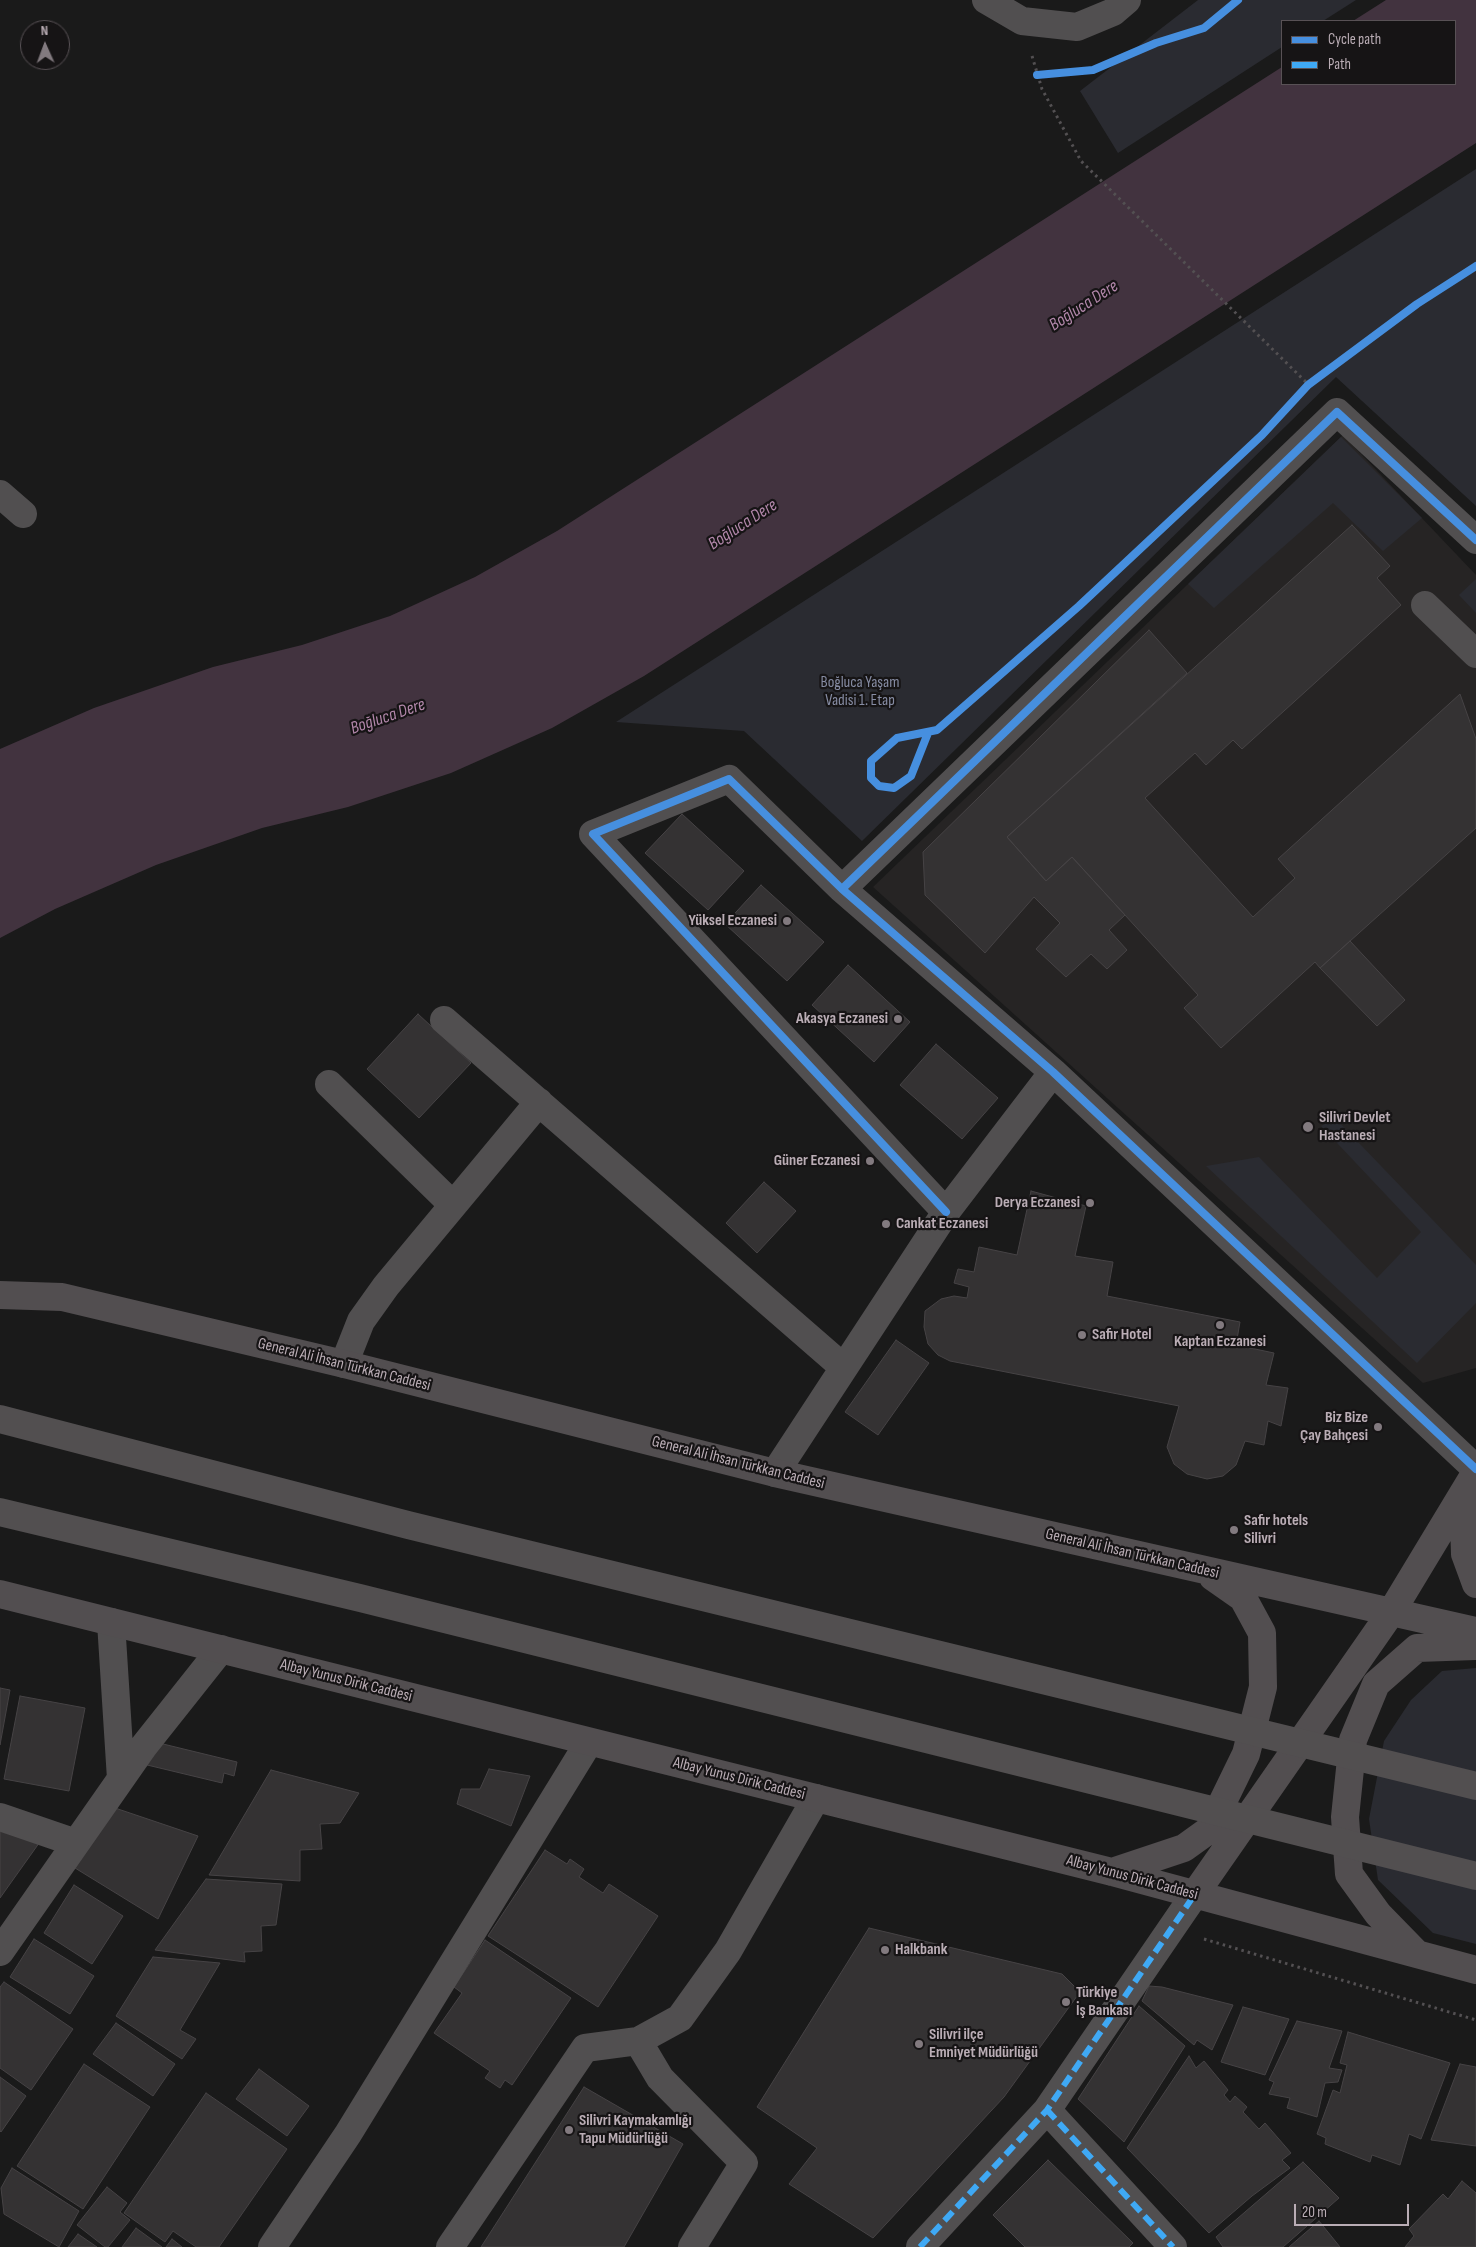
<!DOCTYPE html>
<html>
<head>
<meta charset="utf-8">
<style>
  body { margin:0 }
  #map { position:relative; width:1476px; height:2247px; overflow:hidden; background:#1a1a1a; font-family:"Sofia Sans Condensed",sans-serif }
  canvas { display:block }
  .legend { position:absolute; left:1281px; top:20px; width:175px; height:65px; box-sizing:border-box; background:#161415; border:1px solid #585155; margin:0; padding:6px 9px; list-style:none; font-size:15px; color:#baadb5 }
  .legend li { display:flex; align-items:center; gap:10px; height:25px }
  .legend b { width:25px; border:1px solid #585155 }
  .north { position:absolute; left:20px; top:20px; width:50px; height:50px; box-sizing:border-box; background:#161415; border:1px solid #585155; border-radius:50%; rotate:358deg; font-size:14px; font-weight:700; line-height:20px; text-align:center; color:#baadb5 }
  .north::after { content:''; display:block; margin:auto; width:18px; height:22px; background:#827a7f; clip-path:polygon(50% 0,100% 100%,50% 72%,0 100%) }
  .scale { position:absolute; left:1294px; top:2204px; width:115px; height:22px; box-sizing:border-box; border:2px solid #baadb5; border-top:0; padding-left:6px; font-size:15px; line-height:18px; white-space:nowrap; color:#baadb5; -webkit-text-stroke:4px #161415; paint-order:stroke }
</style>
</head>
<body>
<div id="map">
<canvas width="1476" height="2247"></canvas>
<ul class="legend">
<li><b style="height:6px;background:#468fdf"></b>Cycle path</li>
<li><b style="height:6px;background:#3fa9f5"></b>Path</li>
</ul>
<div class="north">N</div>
<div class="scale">20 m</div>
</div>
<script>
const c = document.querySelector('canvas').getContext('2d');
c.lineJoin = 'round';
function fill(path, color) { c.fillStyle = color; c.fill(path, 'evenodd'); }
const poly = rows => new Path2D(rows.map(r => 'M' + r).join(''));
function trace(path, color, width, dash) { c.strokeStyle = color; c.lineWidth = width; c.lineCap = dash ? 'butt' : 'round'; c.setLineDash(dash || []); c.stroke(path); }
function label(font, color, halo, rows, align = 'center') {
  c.font = font + ' "Sofia Sans Condensed",sans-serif'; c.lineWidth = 4.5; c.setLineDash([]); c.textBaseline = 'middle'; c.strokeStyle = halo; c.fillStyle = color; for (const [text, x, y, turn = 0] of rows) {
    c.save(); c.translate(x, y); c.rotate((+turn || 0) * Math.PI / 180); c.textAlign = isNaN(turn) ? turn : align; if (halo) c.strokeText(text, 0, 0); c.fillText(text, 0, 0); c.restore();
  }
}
fill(poly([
  [1343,435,1476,575,1476,1368,1423,1383,873,887]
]), '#262424');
fill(poly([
  [1198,0,1356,0,1323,21,1282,21,1282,47,1118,153,1080,91],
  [1476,169,1476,506,1336,377,862,841,744,731,616,722],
  [1341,437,1422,518,1383,551,1333,503,1214,608,1188,584],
  [1476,579,1476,613,1459,595],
  [1335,1118,1476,1265,1476,1303,1417,1363,1206,1166,1259,1157,1377,1278,1421,1232,1321,1126],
  [1476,1668,1476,1944,1433,1933,1378,1880,1369,1819,1384,1741,1411,1700,1442,1671]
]), '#2a2b31');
fill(poly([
  [1386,0,1476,0,1476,143,644,676,552,728,451,773,348,807,262,828,156,865,55,909,0,938,0,749,94,708,213,667,302,645,390,616,475,577,557,531,1282,67,1282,84,1455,84,1455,21,1353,21]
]), '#42333f');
const building = poly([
  [1352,525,1390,566,1377,578,1401,605,1242,749,1233,740,1206,765,1195,753,1145,798,1253,917,1295,878,1278,859,1460,694,1476,739,1476,828,1320,968,1315,962,1221,1048,1184,1008,1198,995,1072,857,1046,881,1007,837,1352,525],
  [1149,630,1187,673,1007,837,1046,881,1072,857,1125,915,1109,930,1127,950,1107,969,1091,954,1066,977,1036,949,1060,923,1034,897,985,953,925,895,923,852,1149,630],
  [682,814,744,871,708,910,645,853,682,814],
  [761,885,824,942,787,981,725,924,761,885],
  [1350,941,1405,1000,1377,1026,1320,968,1350,941],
  [848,965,910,1022,874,1062,812,1005,848,965],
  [418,1014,471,1063,419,1118,367,1069,418,1014],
  [936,1044,998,1098,962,1139,900,1085,936,1044],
  [764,1182,796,1211,757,1253,726,1223,764,1182],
  [1031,1191,1086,1206,1075,1256,1113,1262,1107,1296,1240,1322,1236,1345,1274,1353,1266,1385,1288,1388,1281,1426,1268,1421,1264,1445,1245,1441,1236,1465,1223,1476,1207,1479,1187,1474,1174,1464,1167,1447,1179,1406,950,1361,938,1355,928,1344,924,1327,925,1311,941,1299,954,1296,967,1298,969,1287,954,1283,958,1269,974,1272,979,1247,1017,1255,1031,1191],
  [896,1340,929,1363,878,1435,845,1412,896,1340],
  [0,1688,10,1690,0,1745,0,1688],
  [20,1696,85,1708,69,1791,4,1779,20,1696],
  [159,1743,237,1762,234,1776,224,1773,222,1783,143,1764,159,1743],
  [489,1769,530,1776,511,1826,457,1804,461,1789,480,1789,489,1769],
  [271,1770,359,1793,340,1823,320,1824,322,1849,300,1850,300,1881,209,1875,271,1770],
  [115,1808,198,1836,158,1919,75,1868,115,1808],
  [0,1825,42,1839,0,1898,0,1825],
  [545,1850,567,1864,570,1859,584,1869,579,1877,603,1893,609,1884,658,1916,598,2007,488,1936,545,1850],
  [206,1879,282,1884,276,1925,261,1926,262,1951,244,1952,245,1962,155,1950,206,1879],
  [74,1885,123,1916,92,1964,44,1933,74,1885],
  [869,1928,1062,1974,1080,1992,1004,2097,873,2238,789,2184,817,2148,757,2107,869,1928],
  [34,1939,94,1976,70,2014,10,1977,34,1939],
  [485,1940,571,1998,512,2085,505,2080,500,2088,485,2078,490,2071,434,2033,462,1993,454,1987,485,1940],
  [153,1957,220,1963,180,2030,196,2039,182,2059,116,2016,153,1957],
  [4,1982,73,2029,31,2090,0,2068,0,1987,4,1982],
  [1149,1986,1162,1987,1233,2005,1212,2050,1197,2040,1194,2045,1142,2001,1149,1986],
  [1139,2006,1185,2046,1124,2142,1078,2099,1139,2006],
  [1243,2007,1289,2019,1265,2075,1221,2062,1243,2007],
  [1297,2021,1342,2031,1329,2068,1342,2070,1338,2082,1325,2083,1317,2117,1287,2108,1290,2098,1269,2094,1274,2082,1269,2080,1297,2021],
  [116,2023,175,2064,153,2096,93,2054,116,2023],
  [1348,2032,1450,2063,1421,2139,1409,2134,1400,2165,1372,2155,1370,2162,1325,2144,1326,2138,1317,2134,1333,2090,1340,2093,1347,2065,1340,2063,1348,2032],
  [1189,2056,1196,2068,1204,2061,1228,2090,1224,2095,1230,2102,1235,2096,1247,2107,1243,2112,1259,2129,1265,2123,1291,2153,1282,2160,1290,2168,1252,2196,1209,2233,1127,2148,1189,2056],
  [84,2064,150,2107,83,2209,17,2166,84,2064],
  [1460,2064,1476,2067,1476,2146,1431,2140,1460,2064],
  [259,2069,309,2106,287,2136,236,2099,259,2069],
  [0,2077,26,2096,1,2132,0,2131,0,2077],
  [584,2087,683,2144,624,2247,481,2247,584,2087],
  [206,2093,287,2149,219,2247,196,2247,173,2231,165,2242,124,2213,206,2093],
  [1048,2160,1133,2243,1129,2247,1025,2247,993,2215,1048,2160],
  [1303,2162,1339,2198,1283,2247,1223,2247,1216,2237,1303,2162],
  [12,2168,79,2211,59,2247,4,2214,1,2188,12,2168],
  [1462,2181,1476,2193,1476,2247,1405,2247,1414,2236,1409,2229,1443,2194,1448,2199,1462,2181],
  [107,2187,127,2203,120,2212,130,2220,108,2247,105,2247,77,2225,107,2187],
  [1319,2221,1340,2247,1289,2247,1319,2221],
  [136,2228,162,2247,122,2247,136,2228],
  [78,2234,97,2247,68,2247,78,2234],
  [172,2239,182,2247,166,2247,172,2239]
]);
fill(building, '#343233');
trace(building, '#464345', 1);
trace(poly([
  [1032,56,1042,89,1081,161,1313,389],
  [1204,1939,1476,2020]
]), '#535052', 3, [2.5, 4]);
trace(poly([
  [986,0,1022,21,1077,27,1113,12,1127,0],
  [0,494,23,514],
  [1425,605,1476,654],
  [842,889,1337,412,1476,540],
  [444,1020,843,1367],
  [329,1084,453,1205],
  [946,1212,593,834,729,779,842,889,1053,1072,1476,1469],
  [344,1364,361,1321,386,1286,539,1102],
  [775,1473,946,1212,1053,1072],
  [111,1622,121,1779],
  [0,1817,76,1843],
  [0,1952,144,1746,221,1649],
  [638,2041,660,2078,744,2163,692,2247],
  [1047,2110,1173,2247],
  [272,2247,348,2134,589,1742],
  [450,2247,585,2048,638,2041,680,2018,728,1951,816,1798],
  [920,2247,1047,2110,1195,1894]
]), '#514f50', 28);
trace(poly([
  [0,1295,62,1297,344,1364,775,1473,1476,1631],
  [1471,1493,1464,1521,1465,1554,1476,1584],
  [0,1594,1112,1872,1476,1970],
  [1112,1872,1184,1848,1209,1830,1246,1754,1263,1687,1262,1633,1243,1598,1213,1577],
  [1195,1894,1392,1611,1476,1472],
  [1417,1954,1378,1914,1349,1874,1345,1817,1353,1740,1376,1684,1417,1648,1476,1646]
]), '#524e50', 28);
trace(poly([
  [0,1419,408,1525,1476,1786],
  [0,1512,360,1598,1476,1876]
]), '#524f50', 28);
trace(poly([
  [1047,2110,1173,2247],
  [920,2247,1047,2110,1195,1894]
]), '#3fa9f5', 6, [12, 6]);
trace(poly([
  [1037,75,1093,70,1156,43,1204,28,1238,0],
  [928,733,911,776,894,788,879,786,871,778,871,761,897,738,937,730,1079,606,1262,435,1308,385,1417,304,1476,266],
  [842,889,1337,412,1476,540],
  [946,1212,593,834,729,779,842,889,1053,1072,1476,1469]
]), '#468fdf', 8);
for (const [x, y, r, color] of [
  [787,921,5,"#827a7f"],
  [898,1019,5,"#827a7f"],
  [1308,1127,6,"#827a7f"],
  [870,1161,5,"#827a7f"],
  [1090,1203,5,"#827a7f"],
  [886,1224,5,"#827a7f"],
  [1220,1325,5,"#827a7f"],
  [1082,1335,5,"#827a7f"],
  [1378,1427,5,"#827a7f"],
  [1234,1530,5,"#827a7f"],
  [885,1950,5,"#827a7f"],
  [1066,2002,5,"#827a7f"],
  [919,2044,5,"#827a7f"],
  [569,2130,5,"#827a7f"]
]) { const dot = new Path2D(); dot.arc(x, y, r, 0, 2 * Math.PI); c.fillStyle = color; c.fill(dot); trace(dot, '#161415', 2); }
label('16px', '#868ca3', '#161415', [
  ["Boğluca Yaşam",860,683],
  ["Vadisi 1. Etap",860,701]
]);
label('bold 16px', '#baadb5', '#161415', [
  ["Yüksel Eczanesi",777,921,"right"],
  ["Akasya Eczanesi",888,1019,"right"],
  ["Silivri Devlet",1319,1118],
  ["Hastanesi",1319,1136],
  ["Güner Eczanesi",860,1161,"right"],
  ["Derya Eczanesi",1080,1203,"right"],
  ["Cankat Eczanesi",896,1224],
  ["Safir Hotel",1092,1335],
  ["Kaptan Eczanesi",1220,1342,"center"],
  ["Biz Bize",1368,1418,"right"],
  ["Çay Bahçesi",1368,1436,"right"],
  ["Safir hotels",1244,1521],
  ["Silivri",1244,1539],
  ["Halkbank",895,1950],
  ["Türkiye",1076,1993],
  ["İş Bankası",1076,2011],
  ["Silivri ilçe",929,2035],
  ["Emniyet Müdürlüğü",929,2053],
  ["Silivri Kaymakamlığı",579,2121],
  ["Tapu Müdürlüğü",579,2139]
], 'left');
label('16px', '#baadb5', '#161415', [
  ["General Ali İhsan Türkkan Caddesi",344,1365,14],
  ["General Ali İhsan Türkkan Caddesi",738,1463,14],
  ["General Ali İhsan Türkkan Caddesi",1132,1554,13],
  ["Albay Yunus Dirik Caddesi",346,1681,14],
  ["Albay Yunus Dirik Caddesi",739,1779,14],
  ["Albay Yunus Dirik Caddesi",1132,1878,15]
]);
label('italic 18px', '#b287aa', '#161415', [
  ["Boğluca Dere",1084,306,-33],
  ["Boğluca Dere",743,525,-33],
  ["Boğluca Dere",388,717,-19]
]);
</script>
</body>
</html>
